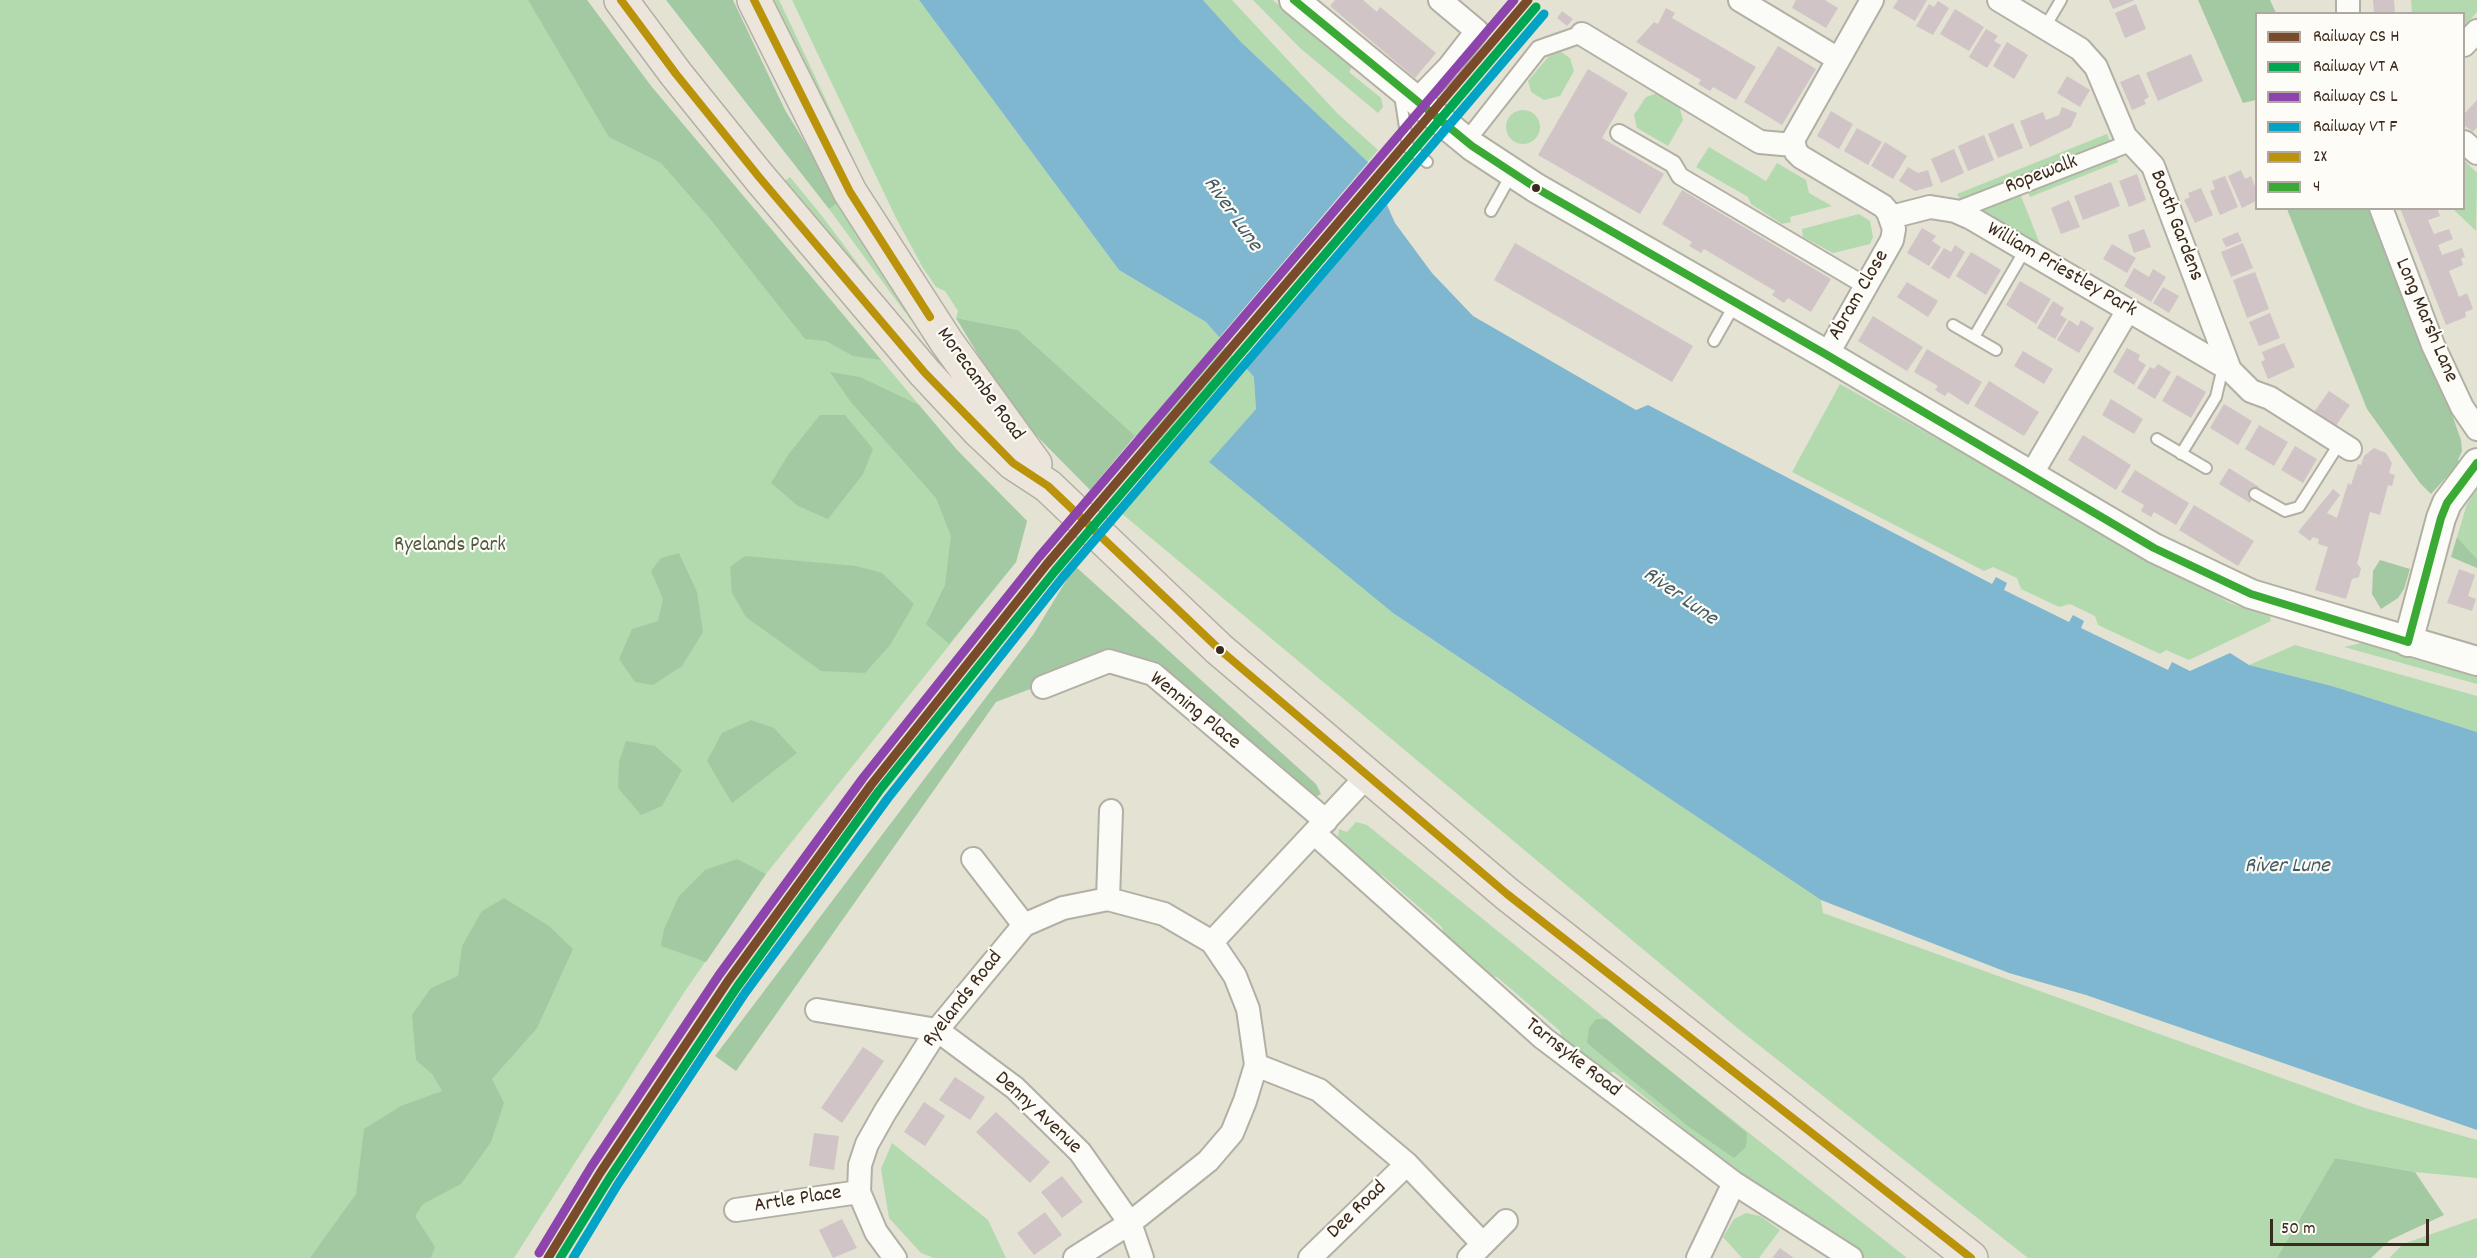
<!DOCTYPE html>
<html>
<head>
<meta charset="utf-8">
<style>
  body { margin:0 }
  #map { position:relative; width:2477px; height:1258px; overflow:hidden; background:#e4e2d3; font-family:Dekko,sans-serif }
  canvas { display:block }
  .legend { position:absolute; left:2255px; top:12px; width:210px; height:198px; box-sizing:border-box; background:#fdfcf7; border:2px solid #afa8a0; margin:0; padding:8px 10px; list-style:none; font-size:18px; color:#3b2a1e }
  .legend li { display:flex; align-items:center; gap:12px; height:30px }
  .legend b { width:30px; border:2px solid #afa8a0 }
  .scale { position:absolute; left:2270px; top:1219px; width:159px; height:27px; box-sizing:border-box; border:3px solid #3b2a1e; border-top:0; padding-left:8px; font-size:18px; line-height:21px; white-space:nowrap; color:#3b2a1e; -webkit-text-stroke:4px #fdfcf7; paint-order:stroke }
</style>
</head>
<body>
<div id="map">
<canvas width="2477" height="1258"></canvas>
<ul class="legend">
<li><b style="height:8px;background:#7a4b2a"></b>Railway CS H</li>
<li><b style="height:8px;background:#00a651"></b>Railway VT A</li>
<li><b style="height:8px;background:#8e44ad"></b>Railway CS L</li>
<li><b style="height:8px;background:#03a3c5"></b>Railway VT F</li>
<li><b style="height:8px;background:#ba930a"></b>2X</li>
<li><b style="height:8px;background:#3aaa35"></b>4</li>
</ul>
<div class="scale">50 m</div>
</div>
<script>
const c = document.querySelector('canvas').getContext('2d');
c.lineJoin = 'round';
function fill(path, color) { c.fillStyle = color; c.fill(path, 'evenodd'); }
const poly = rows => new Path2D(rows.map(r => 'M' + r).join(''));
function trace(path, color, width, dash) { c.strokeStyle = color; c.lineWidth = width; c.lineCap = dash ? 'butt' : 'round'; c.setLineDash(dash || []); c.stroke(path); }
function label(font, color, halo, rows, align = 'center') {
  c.font = font + ' Dekko,sans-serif'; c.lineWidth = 4.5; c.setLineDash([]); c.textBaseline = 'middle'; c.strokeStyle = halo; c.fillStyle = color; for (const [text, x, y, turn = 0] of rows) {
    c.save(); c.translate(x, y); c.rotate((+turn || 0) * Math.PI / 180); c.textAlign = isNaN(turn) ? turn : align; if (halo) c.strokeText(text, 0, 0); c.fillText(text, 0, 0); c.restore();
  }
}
fill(poly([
  [0,0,587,0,651,86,957,450,1027,521,1016,562,766,874,683,994,514,1258,0,1258],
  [769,0,779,0,790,23,880,216],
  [792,0,919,0,1119,270,1206,322,1255,377,1256,409,1210,461,1393,613,1821,900,1823,913,2365,1108,2477,1140,2477,1178,2415,1172,2335,1158,2277,1258,2028,1258,1736,1027,1120,512,1163,462,1018,330,956,318,958,311,945,291,936,287,923,268,897,220],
  [1203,0,1232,0,1338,114,1378,150,1368,162,1241,42],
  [1253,0,1273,0,1352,67,1349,72,1381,98,1383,107,1378,113,1300,48],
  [2411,0,2477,0,2477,12,2464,27,2464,14,2412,13],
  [1561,52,1570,58,1574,71,1560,96,1544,100,1531,92,1528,81,1549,56],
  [1661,92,1678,102,1683,120,1668,146,1637,128,1634,115,1646,97],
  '1506 127a17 17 0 1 1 34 0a17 17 0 1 1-34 0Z',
  [2107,134,2111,143,1961,201,1957,194],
  [1709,147,1766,181,1777,163,1806,180,1809,193,1832,206,1790,217,1791,222,1782,224,1751,204,1748,197,1696,167],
  [2115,153,2118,162,2030,197,2026,188],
  [2464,160,2477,173,2476,231,2453,209,2464,208],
  [790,177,822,216,919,345,813,223,785,181],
  [2019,191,2042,249,1972,210],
  [841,201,927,342,829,209],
  [1859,214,1870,221,1873,237,1870,244,1833,253,1803,237,1802,229],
  [1840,384,2188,580,2232,604,2270,616,2271,621,2189,660,2166,650,2160,654,2098,625,2095,616,2070,604,2059,607,2021,589,2017,578,1993,567,1984,571,1792,472],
  [2477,490,2477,559,2457,537,2467,504],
  [2366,642,2477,672,2477,684,2344,647],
  [2295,645,2477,696,2477,732,2332,686,2249,665],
  [1356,822,1367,825,1648,1053,1907,1258,1861,1258,1686,1137,1678,1124,1614,1072,1602,1074,1563,1043,1560,1031,1497,977,1483,975,1446,942,1442,927,1382,875,1370,873,1341,847,1345,843,1338,837,1339,829,1347,832],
  [892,1143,988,1220,1006,1258,934,1258,921,1253,889,1218,881,1169],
  [1746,1213,1760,1216,1780,1230,1759,1258,1742,1258,1723,1237,1734,1219],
  [2477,1218,2477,1258,2389,1258,2403,1244]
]), '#b2daae');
fill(poly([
  [528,0,587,0,651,86,881,360,853,356,826,341,805,339,711,220,661,163,609,137],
  [666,0,733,0,785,110,841,201,829,209],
  [2198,0,2270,0,2276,13,2256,14,2256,100,2243,103],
  [2287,209,2373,209,2436,369,2461,440,2462,451,2458,460,2460,462,2431,494,2420,483,2367,409],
  [956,318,1018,330,1135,436,1090,490,1029,428,994,381],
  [830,372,860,377,919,405,957,450,1027,521,1016,562,949,644,926,624,945,585,951,536,936,498,850,401],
  [820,415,845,415,873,449,863,474,828,519,798,506,771,483,788,455],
  [2457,537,2477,559,2477,568,2451,557],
  [679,553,697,592,703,632,682,666,653,685,635,682,619,659,632,629,658,621,663,599,651,571,661,558],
  [745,556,856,566,882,573,914,604,890,645,865,673,821,671,746,617,732,593,730,567],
  [2380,560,2410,569,2404,589,2398,598,2381,609,2372,594,2373,571],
  [1075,566,1316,784,1321,794,1312,799,1112,658,996,702,736,1071,715,1056,1033,635],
  [751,720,774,728,797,753,732,803,707,761,722,733],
  [626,741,655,746,682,770,662,806,641,815,618,788,619,762],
  [737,859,766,874,706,962,661,946,664,929,679,896,705,870],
  [504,898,549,926,573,949,537,1028,492,1079,504,1103,491,1142,461,1184,423,1204,415,1216,435,1247,431,1258,310,1258,356,1194,364,1129,401,1106,442,1091,432,1074,416,1060,412,1015,431,988,458,976,462,946,482,911],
  [1596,1019,1606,1019,1747,1133,1746,1147,1734,1158,1689,1127,1587,1043,1589,1028],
  [2335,1158,2415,1172,2444,1215,2390,1240,2371,1258,2277,1258]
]), '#a3c9a2');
fill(poly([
  [919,0,1203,0,1241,42,1368,162,1395,223,1432,273,1473,316,1636,410,1648,405,1992,584,1996,577,2007,583,2004,590,2069,622,2073,615,2084,621,2081,628,2168,670,2172,662,2190,671,2230,653,2249,665,2332,686,2477,732,2477,1130,2086,995,2009,973,1821,900,1393,613,1209,462,1256,409,1254,377,1206,322,1119,270]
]), '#7eb7cf');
fill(poly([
  [1370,160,1387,198,1243,368,1218,339]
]), '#e4e2d3');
fill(poly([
  [1335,0,1363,0,1377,12,1380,7,1436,53,1415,78,1330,6],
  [1796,0,1825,0,1838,8,1826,28,1792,8],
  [1898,0,1927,0,1915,21,1893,8],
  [2109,0,2135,0,2113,9],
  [2373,0,2394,0,2395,14,2374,14],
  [1938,1,1949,8,1933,35,1916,26,1929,4,1934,7],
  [2136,4,2146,29,2125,38,2115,13],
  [1666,8,1675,13,1672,18,1756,67,1736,100,1713,87,1710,91,1698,84,1701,80,1636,42,1654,22,1658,24],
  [1955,9,1984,27,1969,51,1940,34],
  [1562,11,1573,19,1567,26,1557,18],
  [1986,29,1998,36,1994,41,2001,45,1987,68,1969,57],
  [2007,42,2028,55,2014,79,1993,66],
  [1778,46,1816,69,1782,125,1744,102],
  [2191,54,2203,81,2158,101,2146,73],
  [1588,69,1628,93,1602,138,1664,174,1640,214,1538,155],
  [2139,74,2149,97,2144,100,2146,104,2132,110,2120,82],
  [2067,76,2090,90,2080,107,2057,93],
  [2477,100,2477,127,2473,132,2464,125,2464,114],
  [2062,107,2077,113,2071,127,2030,147,2020,121,2043,112,2046,120,2059,115],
  [1831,111,1853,124,1839,149,1817,136],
  [2013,123,2023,148,1998,158,1988,134],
  [1857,128,1882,142,1868,165,1844,151],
  [1984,135,1994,160,1968,171,1958,146],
  [1885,142,1907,156,1893,179,1871,166],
  [1954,149,1964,173,1941,183,1931,159],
  [1908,167,1918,173,1928,170,1933,186,1915,191,1899,181],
  [2241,170,2245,179,2251,176,2256,189,2256,201,2242,208,2228,176],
  [2137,174,2146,200,2129,207,2119,181],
  [2225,176,2238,207,2220,215,2210,191,2215,189,2212,181],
  [2111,182,2120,206,2083,220,2074,196],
  [2201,188,2213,215,2195,223,2184,200,2190,197,2188,193],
  [1682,190,1831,279,1811,312,1788,298,1784,303,1772,295,1775,291,1704,249,1701,253,1689,246,1692,242,1662,224],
  [2069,200,2080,227,2061,234,2051,208],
  [2400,208,2437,208,2440,216,2428,220,2434,234,2449,229,2453,239,2438,245,2442,255,2462,248,2465,257,2461,258,2463,265,2449,271,2459,297,2467,293,2473,309,2465,312,2466,317,2446,325],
  [1922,228,1936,236,1932,241,1941,247,1929,266,1907,253],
  [2144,229,2151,247,2134,253,2128,235],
  [2238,232,2242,241,2226,247,2222,239],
  [1515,243,1693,346,1672,382,1494,280],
  [2243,243,2253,268,2231,277,2221,252],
  [2112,244,2136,258,2127,273,2103,259],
  [1955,245,1965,252,1949,279,1931,268,1944,248,1951,252],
  [1971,252,2001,270,1986,295,1956,276],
  [2134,268,2149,277,2153,269,2166,277,2151,302,2124,286],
  [2255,272,2269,309,2247,318,2233,280],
  [2020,281,2051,299,2036,324,2006,305],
  [1907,282,1938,301,1928,317,1897,297],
  [2163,287,2179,296,2169,313,2153,303],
  [2053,301,2064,308,2060,315,2067,319,2055,339,2037,328],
  [2270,313,2280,338,2259,346,2249,322],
  [1873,316,1923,347,1907,371,1858,341],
  [2069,320,2078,326,2081,320,2094,328,2079,353,2057,340],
  [2284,343,2295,367,2268,379,2261,362,2265,360,2262,352],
  [2127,348,2140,355,2138,360,2146,365,2134,385,2113,372],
  [1927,349,1982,382,1968,405,1948,392,1945,396,1935,390,1938,386,1914,372],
  [2023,351,2053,369,2044,384,2014,366],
  [2158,364,2171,372,2155,399,2137,388,2150,367,2154,369],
  [2177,375,2206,392,2191,418,2162,401],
  [1989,381,2039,412,2024,436,1974,406],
  [2329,391,2350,405,2335,427,2314,412],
  [2111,399,2143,419,2134,434,2102,415],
  [2224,404,2252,421,2238,445,2210,428],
  [2259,425,2288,442,2274,466,2245,449],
  [2083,435,2131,465,2116,490,2068,460],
  [2295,446,2317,459,2303,483,2281,470],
  [2374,448,2386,453,2392,463,2389,473,2395,475,2392,486,2388,485,2380,515,2370,512,2357,564,2361,568,2359,577,2352,579,2346,599,2315,590,2328,547,2318,544,2319,539,2313,537,2310,541,2298,532,2333,489,2340,495,2327,513,2337,518,2348,483,2351,485,2358,464,2361,465,2364,456],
  [2229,468,2259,487,2250,503,2219,484],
  [2135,470,2189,503,2176,525,2154,512,2151,517,2141,511,2144,505,2121,492],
  [2194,505,2254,541,2238,566,2179,530],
  [2459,569,2475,575,2468,596,2476,599,2472,611,2447,603],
  [863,1047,884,1061,842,1123,821,1108],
  [955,1077,985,1097,970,1120,939,1100],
  [924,1102,945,1116,925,1146,904,1132],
  [996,1112,1050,1162,1030,1183,976,1132],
  [814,1133,839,1136,834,1170,809,1166],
  [1062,1176,1083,1202,1062,1218,1041,1192],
  [1045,1212,1062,1235,1034,1255,1017,1233],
  [842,1219,857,1248,833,1258,819,1230],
  [1780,1248,1794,1258,1772,1258]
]), '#d0c4c6');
const service = poly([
  [2045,27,2061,0],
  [1400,95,1408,147,1427,162],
  [1491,211,1511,175],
  [1953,325,1996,350],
  [1974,337,2025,250],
  [1714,341,1735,304],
  [2157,439,2206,468],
  [2181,454,2216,397,2223,367],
  [2255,494,2285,511,2299,507,2339,444]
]);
const pedestrian = poly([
  [1476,129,1539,49,1582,34],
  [1619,133,1673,164,1680,176,1866,286],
  [1955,211,2130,143]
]);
const minor = poly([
  [1740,0,1838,59],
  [1999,0,2080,49,2096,67,2125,136,2153,166,2230,370],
  [2348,0,2348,14],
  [1582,34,1760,142,1793,145],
  [2464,45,2477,31],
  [1417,100,1449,67,1477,31,1440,0],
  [2464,142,2477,153],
  [2381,208,2433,345,2462,407,2477,429],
  [1891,217,1930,207,1955,211,1971,218,2230,370,2251,391,2270,398,2350,449],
  [1827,355,1892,240,1894,229,1888,212,1883,206,1801,157,1796,152,1793,140,1872,0],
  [2031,475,2128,310],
  [1043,687,1109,661,1153,674,1326,821],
  [1314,833,1543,1038,1734,1183,1851,1258],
  [973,859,1024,925],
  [1108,899,1111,811],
  [1212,942,1368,775],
  [817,1010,937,1030,1015,1088,1080,1152,1130,1223,1142,1258],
  [1256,1065,1319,1090,1407,1164,1483,1244,1469,1258],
  [736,1210,859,1192],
  [1483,1244,1506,1221],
  [895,1258,876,1232,859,1192,860,1165,867,1144,885,1112,937,1030,1024,925,1063,908,1108,899,1164,914,1212,942,1235,976,1248,1009,1256,1065,1245,1101,1232,1133,1208,1161,1130,1223,1075,1258],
  [1310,1258,1407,1164],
  [1698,1258,1734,1183]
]);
const tertiary = poly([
  [1294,0,1472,146,1536,188,1827,355,2154,548,2251,594,2477,661],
  [2408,642,2441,518,2447,503,2477,463]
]);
const primary = poly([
  [621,0,676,74,759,177,925,373,979,431,1013,463,1048,486,1219,649,1507,894,1971,1258],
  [754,0,850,192,946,341,1035,464]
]);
trace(service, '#b2afa4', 14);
trace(pedestrian, '#b2afa4', 20);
trace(minor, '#b2afa4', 26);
trace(tertiary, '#b2afa4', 32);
trace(primary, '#b2afa4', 36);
trace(service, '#fbfbf8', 10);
trace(pedestrian, '#fbfbf8', 16);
trace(minor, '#fbfbf8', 22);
trace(tertiary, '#fbfbf8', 28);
trace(primary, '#ece5dc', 33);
trace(poly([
  [621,0,676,74,759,177,925,373,1013,463,1048,486,1219,649,1507,894,1971,1258],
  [754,0,850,192,930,317]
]), '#ba930a', 8);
trace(poly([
  [1294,0,1472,146,1536,188,1827,355,2154,548,2251,594,2408,642],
  [2408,642,2441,518,2447,503,2477,463]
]), '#3aaa35', 8);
trace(poly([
  [548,1258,600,1173,728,981,871,785,1047,564,1528,0]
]), '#7a4b2a', 9);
trace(poly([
  [560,1258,609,1179,737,987,879,791,1055,571,1536,7]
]), '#00a651', 9);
trace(poly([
  [539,1253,591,1167,719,975,863,778,1039,557,1514,0]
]), '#8e44ad', 9);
trace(poly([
  [573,1258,618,1184,745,993,888,798,1063,577,1544,14]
]), '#03a3c5', 9);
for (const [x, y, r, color] of [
  [1536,188,5,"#3b2a1e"],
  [1220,650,5,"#3b2a1e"]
]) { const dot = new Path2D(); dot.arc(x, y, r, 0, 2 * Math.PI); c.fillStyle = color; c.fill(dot); trace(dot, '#fdfcf7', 2); }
label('21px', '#3b2a1e', '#fdfcf7', [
  ["Ropewalk",2042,176,-21],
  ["Booth Gardens",2175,226,69],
  ["William Priestley Park",2061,271,30],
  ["Abram Close",1860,296,-60],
  ["Long Marsh Lane",2425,321,67],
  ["Morecambe Road",979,385,54],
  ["Wenning Place",1194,712,39],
  ["Ryelands Road",964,1000,-52],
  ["Tarnsyke Road",1572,1059,38],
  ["Denny Avenue",1037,1114,43],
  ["Artle Place",798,1201,-9],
  ["Dee Road",1358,1211,-44]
]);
label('21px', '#525d40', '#fdfcf7', [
  ["Ryelands Park",450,547]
]);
label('italic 22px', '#445b64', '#fdfcf7', [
  ["River Lune",1231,215,55],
  ["River Lune",1679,598,35],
  ["River Lune",2287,868]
]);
</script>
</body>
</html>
